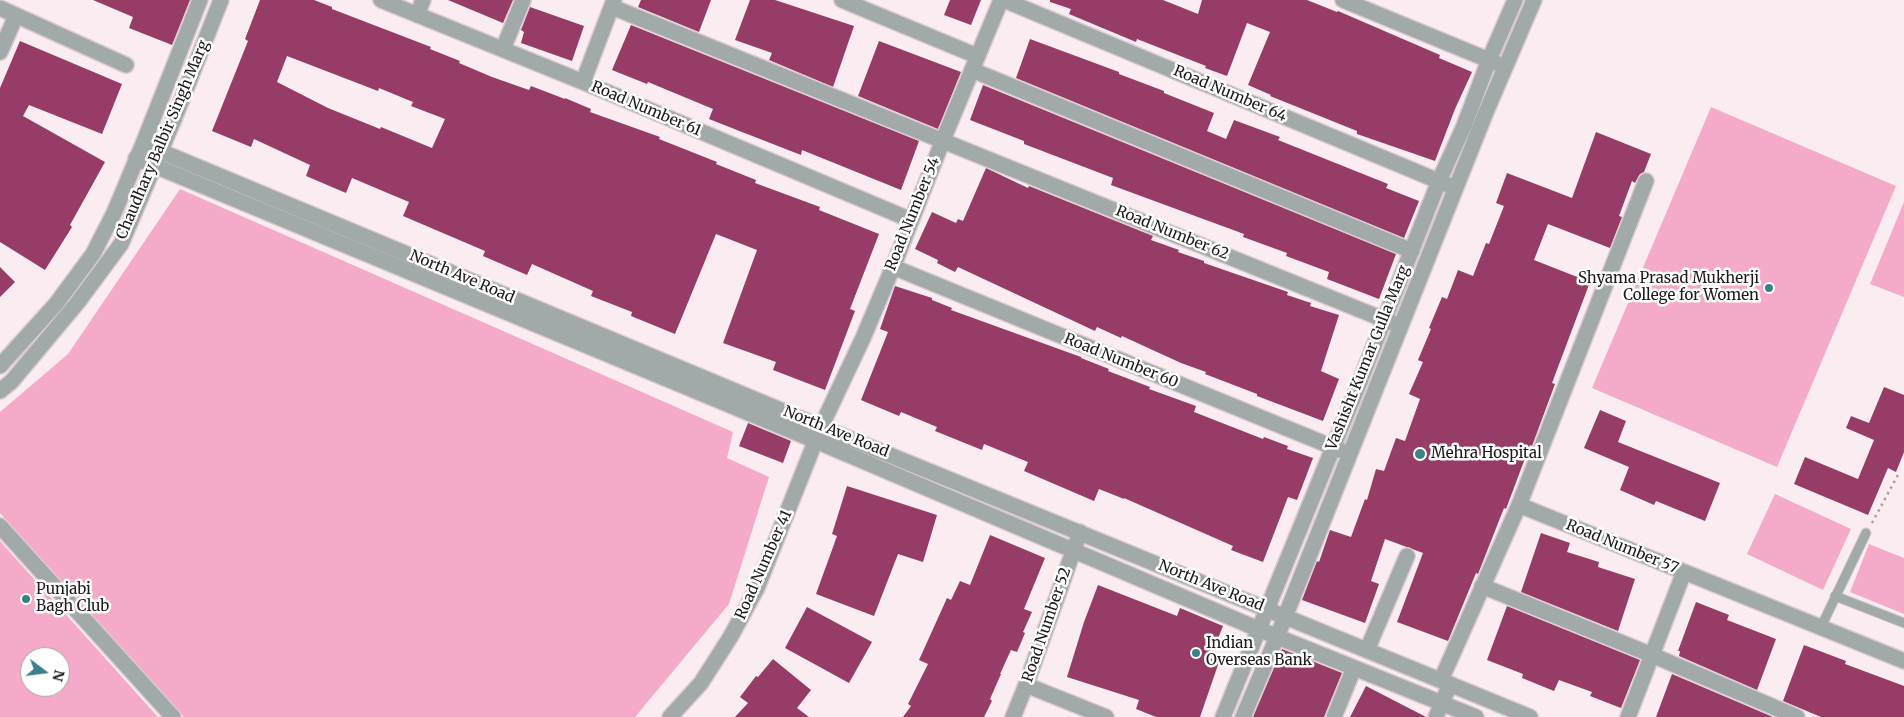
<!DOCTYPE html>
<html>
<head>
<meta charset="utf-8">
<style>
  body { margin:0 }
  #map { position:relative; width:1904px; height:717px; overflow:hidden; background:#fbecf1; font-family:Merriweather,serif }
  canvas { display:block }
  .north { position:absolute; left:20px; top:647px; width:50px; height:50px; box-sizing:border-box; background:#fff; border:1px solid #a5a3a3; border-radius:50%; rotate:105deg; font-size:14px; font-weight:700; line-height:20px; text-align:center; color:#1e191a }
  .north::after { content:''; display:block; margin:auto; width:18px; height:22px; background:#3a8288; clip-path:polygon(50% 0,100% 100%,50% 72%,0 100%) }
</style>
</head>
<body>
<div id="map">
<canvas width="1904" height="717"></canvas>
<div class="north">N</div>
</div>
<script>
const c = document.querySelector('canvas').getContext('2d');
c.lineJoin = 'round';
function fill(path, color) { c.fillStyle = color; c.fill(path, 'evenodd'); }
const poly = rows => new Path2D(rows.map(r => 'M' + r).join(''));
function trace(path, color, width, dash) { c.strokeStyle = color; c.lineWidth = width; c.lineCap = dash ? 'butt' : 'round'; c.setLineDash(dash || []); c.stroke(path); }
function label(font, color, halo, rows, align = 'center') {
  c.font = font + ' Merriweather,serif'; c.lineWidth = 5; c.setLineDash([]); c.textBaseline = 'middle'; c.strokeStyle = halo; c.fillStyle = color; for (const [text, x, y, turn = 0] of rows) {
    c.save(); c.translate(x, y); c.rotate((+turn || 0) * Math.PI / 180); c.textAlign = isNaN(turn) ? turn : align; if (halo) c.strokeText(text, 0, 0); c.fillText(text, 0, 0); c.restore();
  }
}
fill(poly([
  [1711,107,1896,186,1777,467,1592,388],
  [180,189,733,432,727,458,769,477,729,604,635,717,184,717,0,513,0,412,68,354],
  [1904,202,1904,297,1870,284],
  [1775,494,1851,529,1823,590,1747,554],
  [0,541,158,717,0,717],
  [30,657,60,657,60,687,30,687],
  [1869,544,1904,558,1904,614,1850,592]
]), '#f6aac9');
fill(poly([
  [93,0,190,0,172,45,129,28,133,17],
  [260,0,314,0,332,7,332,9,431,47,430,49,460,61,459,63,492,77,529,90,531,86,565,99,565,98,591,109,590,112,660,137,659,139,717,162,716,164,756,180,755,183,820,207,819,210,879,234,850,309,855,311,825,390,773,370,776,362,723,343,757,250,716,234,675,334,631,316,632,312,591,296,593,291,532,264,527,275,483,256,485,251,403,216,409,202,352,178,346,193,306,176,310,165,254,139,251,147,212,131,248,41,245,39],
  [287,56,378,91,379,88,413,102,411,106,445,119,432,148,381,127,380,129,328,108,277,82],
  [448,0,513,0,503,23],
  [641,0,711,0,699,32,638,7],
  [750,0,775,0,854,26,833,87,769,60,772,53,735,40],
  [950,0,981,0,971,25,944,15],
  [1050,0,1163,0,1198,14,1202,0,1307,0,1337,12,1338,11,1440,55,1439,58,1472,72,1455,109,1435,161,1357,134,1357,131,1270,96,1271,95,1248,85,1270,32,1247,23,1227,76,1205,68,1206,66,1137,39,1136,42,1069,14,1071,9,1050,2],
  [530,7,584,26,572,61,521,43,524,32,521,30],
  [631,25,919,141,901,190,802,150,801,155,742,132,709,119,713,109,648,82,647,84,612,70],
  [1030,39,1119,72,1119,74,1164,91,1164,93,1214,113,1207,131,1226,139,1234,120,1280,137,1278,140,1388,184,1386,188,1419,201,1404,238,1016,78],
  [20,41,122,84,102,134,29,105,23,116,105,162,70,225,72,227,45,270,0,242,0,88],
  [879,41,961,72,938,129,858,96],
  [983,85,1396,254,1379,299,1327,279,1329,272,1286,256,1287,253,1243,237,1244,234,1111,185,1113,178,1024,144,1024,141,970,120],
  [1596,132,1651,154,1644,172,1640,174,1635,183,1632,181,1619,216,1622,217,1610,248,1548,224,1534,260,1590,282,1552,383,1555,384,1532,446,1530,445,1506,509,1504,508,1478,574,1476,573,1448,641,1397,622,1423,553,1385,539,1371,581,1379,584,1365,623,1302,600,1317,561,1319,562,1330,530,1351,537,1365,499,1367,500,1376,469,1384,471,1396,438,1405,441,1420,399,1409,394,1423,362,1418,360,1431,329,1429,328,1442,297,1447,299,1458,270,1473,276,1486,243,1489,244,1504,206,1496,203,1507,173,1572,198],
  [986,168,1028,188,1029,186,1153,236,1151,240,1179,250,1178,252,1204,261,1204,263,1288,292,1287,295,1311,303,1310,306,1339,315,1321,371,1339,379,1323,421,1257,396,1257,394,1205,374,1206,372,1181,363,1122,336,1121,338,1097,327,1095,331,958,267,955,272,937,263,938,260,915,249,932,212,956,223,958,219,963,221],
  [0,267,15,282,0,297],
  [895,286,932,298,932,300,952,308,951,310,1081,357,1081,358,1109,369,1108,371,1150,387,1149,389,1196,406,1194,412,1263,439,1264,437,1288,446,1287,449,1313,458,1297,500,1288,497,1263,562,1231,550,1233,546,1124,498,1124,499,1099,489,1094,501,1024,471,1028,462,984,444,982,450,935,431,937,427,901,412,899,416,861,400,888,332,880,329],
  [1884,387,1904,395,1904,452,1896,472,1888,468,1868,515,1794,484,1805,457,1858,479,1874,440,1846,428,1851,416,1869,423],
  [1600,410,1626,421,1618,442,1720,483,1705,521,1656,501,1654,505,1620,490,1629,467,1584,448],
  [748,423,791,441,783,463,739,446],
  [847,486,937,515,923,562,898,554,874,616,816,594,837,536,832,534],
  [1541,533,1570,543,1567,552,1599,562,1598,567,1635,579,1618,631,1521,592],
  [990,535,1045,558,1024,609,1032,612,1023,632,1025,633,1017,652,1011,650,1000,674,1001,674,990,699,992,701,984,717,903,717,911,706,908,704,928,664,919,660,947,598,951,600,960,581,970,585],
  [1098,585,1177,616,1180,608,1223,626,1210,658,1219,662,1200,717,1156,717,1136,709,1139,700,1067,677,1084,622],
  [1696,602,1729,615,1727,620,1776,639,1757,690,1679,656,1680,651,1678,651],
  [1507,606,1640,660,1621,708,1590,696,1592,692,1559,680,1554,691,1522,678,1523,674,1487,660],
  [807,607,872,642,849,683,785,648],
  [1804,645,1846,661,1845,664,1904,686,1904,717,1821,717,1783,701],
  [1282,649,1342,673,1324,717,1253,717],
  [773,659,811,690,797,708,809,717,735,717,748,703,740,697,756,676,758,677],
  [1672,674,1773,717,1656,717],
  [1366,686,1426,717,1350,717]
]), '#963c67');
const service = poly([
  [1835,596,1904,623],
  [1821,627,1866,533]
]);
const minor = poly([
  [381,0,583,82,911,220],
  [842,0,977,56],
  [1004,0,1448,185],
  [1343,0,1496,63],
  [612,7,1400,326],
  [0,8,126,65],
  [417,15,423,0],
  [503,49,523,0],
  [0,52,16,16],
  [972,70,1412,251],
  [583,82,614,0],
  [893,267,1340,450],
  [1519,505,1904,661],
  [0,526,173,717],
  [1482,586,1652,655,1797,717],
  [1367,650,1407,556],
  [1441,680,1519,505,1646,181],
  [1026,685,1106,717],
  [670,717,701,683,731,636,757,588,821,427,863,338,893,267,943,140,1001,0],
  [1013,717,1026,685,1080,532],
  [1223,717,1359,384,1439,181,1464,126,1489,60,1515,0],
  [1243,717,1277,637,1486,112,1534,0],
  [1334,717,1354,668],
  [1436,717,1450,684],
  [1628,717,1684,572]
]);
const tertiary = poly([
  [143,144,821,427,1530,717],
  [136,158,816,441,1258,629,1476,717],
  [0,366,56,304,93,254,114,213,143,144,200,0],
  [0,391,12,381,78,302,121,244,175,117,221,0]
]);
trace(service, '#d8cacf', 11);
trace(minor, '#d8cacf', 18);
trace(tertiary, '#d8cacf', 18);
trace(poly([
  [1872,523,1899,473]
]), '#aa9fa3', 2.5, [2.5, 4]);
trace(service, '#a2a9a9', 9);
trace(minor, '#a2a9a9', 15);
trace(tertiary, '#a2a9a9', 15);
for (const [x, y, r, color] of [
  [1769,288,5,"#3a8288"],
  [1420,454,6,"#3a8288"],
  [26,599,5,"#3a8288"],
  [1196,653,5,"#3a8288"]
]) { const dot = new Path2D(); dot.arc(x, y, r, 0, 2 * Math.PI); c.fillStyle = color; c.fill(dot); trace(dot, '#fff', 2); }
label('15px', '#1e191a', '#fff', [
  ["Road Number 64",1230,94,23],
  ["Road Number 61",646,109,23],
  ["Chaudhary Balbir Singh Marg",163,140,-67],
  ["Road Number 54",913,214,-68],
  ["Road Number 62",1172,233,22],
  ["North Ave Road",462,277,23],
  ["Vashisht Kumar Gulla Marg",1368,358,-68],
  ["Road Number 60",1121,361,22],
  ["North Ave Road",836,432,22],
  ["Road Number 57",1622,547,22],
  ["Road Number 41",764,565,-66],
  ["North Ave Road",1211,586,22],
  ["Road Number 52",1047,625,-71]
]);
label('15px', '#1e191a', '#fff', [
  ["Shyama Prasad Mukherji",1759,279,"right"],
  ["College for Women",1759,296,"right"],
  ["Mehra Hospital",1431,454],
  ["Punjabi",36,590],
  ["Bagh Club",36,607],
  ["Indian",1206,644],
  ["Overseas Bank",1206,661]
], 'left');
</script>
</body>
</html>
